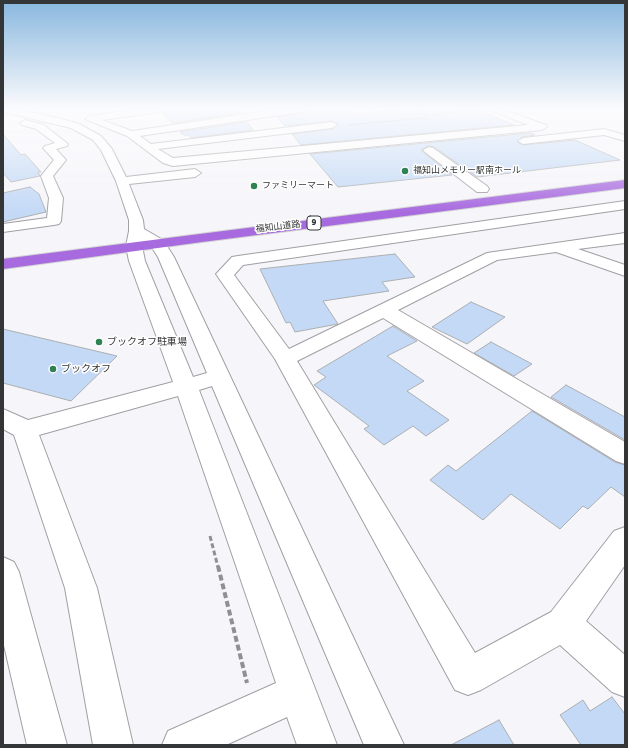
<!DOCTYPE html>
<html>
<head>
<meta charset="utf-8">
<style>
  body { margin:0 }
  #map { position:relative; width:628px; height:748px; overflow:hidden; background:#f6f6fa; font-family:Signika,sans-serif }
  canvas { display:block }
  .frame { position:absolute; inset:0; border:4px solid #343536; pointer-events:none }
</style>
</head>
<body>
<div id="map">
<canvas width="628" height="748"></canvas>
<div class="frame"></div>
</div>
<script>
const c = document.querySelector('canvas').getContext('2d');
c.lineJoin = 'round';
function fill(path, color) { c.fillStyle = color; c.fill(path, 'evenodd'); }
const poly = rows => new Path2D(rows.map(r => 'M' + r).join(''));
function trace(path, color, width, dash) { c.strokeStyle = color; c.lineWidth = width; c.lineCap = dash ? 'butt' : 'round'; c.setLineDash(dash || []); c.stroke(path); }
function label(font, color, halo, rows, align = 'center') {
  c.font = font + ' Signika,"Noto Sans JP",sans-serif'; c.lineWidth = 3; c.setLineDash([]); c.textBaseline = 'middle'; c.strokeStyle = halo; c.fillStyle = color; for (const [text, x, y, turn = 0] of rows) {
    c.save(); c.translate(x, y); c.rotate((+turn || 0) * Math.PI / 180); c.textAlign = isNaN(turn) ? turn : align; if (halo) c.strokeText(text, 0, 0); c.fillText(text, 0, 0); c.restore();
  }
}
const building = poly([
  [172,108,238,108,241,113,172,123,162,113,168,112,172,108],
  [313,108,352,108,352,114,423,108,470,108,475,111,481,111,514,125,301,145,292,134,332,129,338,124,332,121,285,126,277,117,308,112,313,108],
  [247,122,253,130,192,138,188,135,184,135,180,132,247,122],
  [530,133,535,135,522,137,517,142,523,145,575,140,620,160,477,177,434,147,429,146,422,149,422,151,452,175,338,187,310,154,530,133],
  [3,134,21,155,25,154,41,172,38,172,40,176,11,182,3,173,3,134],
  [30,187,39,194,46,212,3,222,3,193,30,187],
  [395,254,415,277,382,282,389,291,323,301,338,324,295,332,290,322,286,323,260,269,395,254],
  [471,302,505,317,467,344,432,327,471,302],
  [393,326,417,341,387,356,424,381,407,391,449,420,426,436,413,426,384,445,364,429,369,426,314,385,326,377,317,371,393,326],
  [3,329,117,356,71,401,3,383,3,329],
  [491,342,532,364,514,376,474,353,491,342],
  [566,385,625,417,625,440,551,397,566,385],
  [532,411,615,462,625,465,625,497,611,487,588,509,583,506,560,529,511,494,483,520,430,480,448,465,456,471,532,411],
  [612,697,625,714,625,745,581,745,560,715,583,700,590,711,612,697],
  [499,720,514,745,451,745,499,720]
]);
fill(building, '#c3d9f6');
trace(building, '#acaeb1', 1);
const minor = poly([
  [3,108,13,108,62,119,79,124,101,136,112,149,126,177,195,169,201,173,195,177,129,184,143,220,144,229,163,240,174,257,404,745,364,745,212,386,199,390,337,745,297,745,287,717,226,745,162,745,168,731,276,683,178,396,39,435,97,588,133,745,93,745,65,588,14,435,3,429,3,409,28,420,173,382,129,261,126,246,129,231,129,220,116,181,101,150,93,140,71,128,3,112,3,108],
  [143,241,151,246,158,257,207,373,193,377,145,261,142,246,143,241],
  [144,108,171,108,167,111,102,120,132,131,286,108,312,108,308,111,140,136,151,144,332,122,337,125,332,128,158,149,173,158,528,125,485,108,499,108,546,125,547,127,542,130,173,166,163,163,127,136,85,119,90,116,144,108],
  [25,120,44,125,68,144,67,146,56,149,66,160,53,176,63,198,61,221,59,224,54,225,3,232,3,224,47,218,49,198,41,176,54,160,43,148,45,146,55,143,36,129,22,125,20,123,25,120],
  [604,129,625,135,625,141,604,135,523,144,518,141,523,138,604,129],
  [429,147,433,148,487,186,489,189,487,192,477,192,425,152,423,150,429,147],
  [625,201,625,209,243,265,234,275,289,349,487,253,625,233,625,243,578,249,625,265,625,276,556,252,497,260,398,310,625,442,625,464,616,461,383,318,297,361,475,653,551,612,614,531,625,527,625,565,586,621,625,655,625,697,612,692,560,645,481,690,468,695,455,690,275,359,216,274,232,257,238,256,625,201],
  [3,557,14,562,19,572,67,745,27,745,3,641,3,557]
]);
const highway = poly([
  [625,180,625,188,202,242,3,269,3,259,625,180]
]);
trace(minor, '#a0a0a4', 2);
trace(highway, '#d2d3d3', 2);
trace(poly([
  [414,108,426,116,437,115,443,119],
  [435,114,473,111],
  [348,125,424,118,429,120]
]), '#909093', 1, [2, 1]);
trace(poly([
  [210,536,218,567]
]), '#909093', 3, [5, 2.5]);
trace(poly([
  [218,566,247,683]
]), '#909093', 4, [6, 3]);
fill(minor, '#fff');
fill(highway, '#a76adf');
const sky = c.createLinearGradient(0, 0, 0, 213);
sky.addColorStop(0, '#88b7de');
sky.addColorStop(0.51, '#fbfbfd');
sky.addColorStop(1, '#fbfbfd00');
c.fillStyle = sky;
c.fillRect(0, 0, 628, 213);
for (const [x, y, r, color] of [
  [405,171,4,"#2f8254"],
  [254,186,4,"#2f8254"],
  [99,342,4,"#2f8254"],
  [53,369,4,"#2f8254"]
]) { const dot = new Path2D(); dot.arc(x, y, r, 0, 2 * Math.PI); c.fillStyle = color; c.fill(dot); trace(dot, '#fff', 1.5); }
label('9px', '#343536', '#fff', [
  ["福知山メモリー駅南ホール",413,171],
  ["ファミリーマート",262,186]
], 'left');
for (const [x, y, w] of [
  [314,223,14]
]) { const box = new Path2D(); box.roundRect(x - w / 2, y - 7, w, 14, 3); c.fillStyle = '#fff'; c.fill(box); trace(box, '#343536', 1); }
label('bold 9px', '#343536', null, [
  ["9",314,223]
]);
label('9px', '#343536', '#fff', [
  ["福知山道路",278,227,-7]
]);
label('10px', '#343536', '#fff', [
  ["ブックオフ駐車場",107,342],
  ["ブックオフ",61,369]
], 'left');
</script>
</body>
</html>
